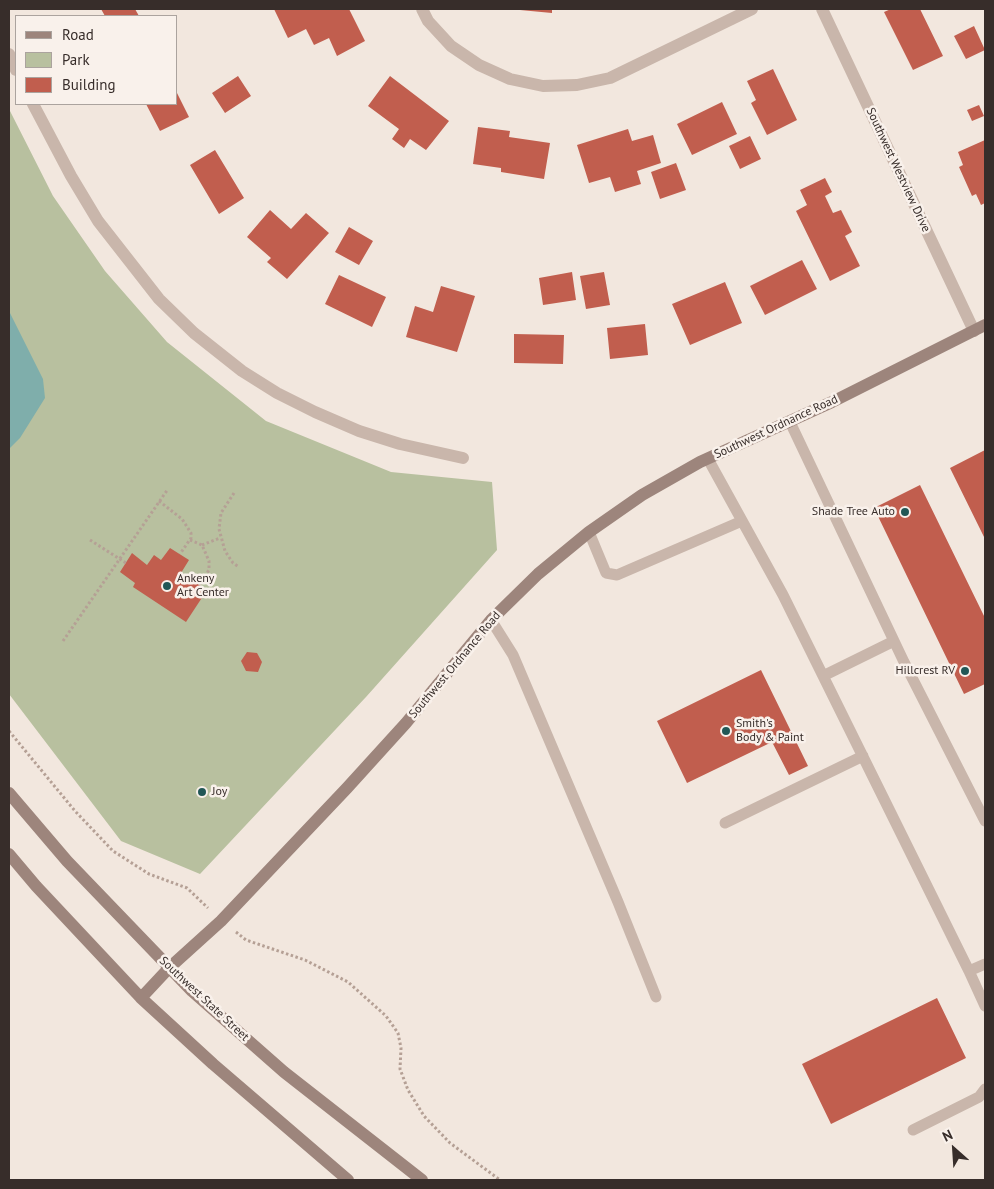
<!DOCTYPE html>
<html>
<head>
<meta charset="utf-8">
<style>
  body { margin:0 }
  #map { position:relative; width:994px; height:1189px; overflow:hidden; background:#f2e7de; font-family:"PT Sans",sans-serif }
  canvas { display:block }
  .frame { position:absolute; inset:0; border:10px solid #372d2a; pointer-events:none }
  .legend { position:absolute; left:15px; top:15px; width:162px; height:90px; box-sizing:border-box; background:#f9f1eb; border:1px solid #aba39e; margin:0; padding:6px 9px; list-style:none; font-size:15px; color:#372d2a }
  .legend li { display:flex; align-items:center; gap:10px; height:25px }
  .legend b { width:25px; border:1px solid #aba39e }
  .north { position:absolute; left:929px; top:1124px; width:50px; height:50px; -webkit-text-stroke:4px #f9f1eb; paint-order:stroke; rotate:334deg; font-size:14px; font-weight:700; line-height:20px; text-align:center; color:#372d2a }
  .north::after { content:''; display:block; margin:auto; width:18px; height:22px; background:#372d2a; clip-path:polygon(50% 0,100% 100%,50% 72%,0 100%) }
</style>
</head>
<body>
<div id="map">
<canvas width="994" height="1189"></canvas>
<div class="frame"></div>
<ul class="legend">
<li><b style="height:6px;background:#9d857c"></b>Road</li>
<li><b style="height:14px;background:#b8c09f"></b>Park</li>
<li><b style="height:14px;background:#c15e4e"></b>Building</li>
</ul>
<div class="north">N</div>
</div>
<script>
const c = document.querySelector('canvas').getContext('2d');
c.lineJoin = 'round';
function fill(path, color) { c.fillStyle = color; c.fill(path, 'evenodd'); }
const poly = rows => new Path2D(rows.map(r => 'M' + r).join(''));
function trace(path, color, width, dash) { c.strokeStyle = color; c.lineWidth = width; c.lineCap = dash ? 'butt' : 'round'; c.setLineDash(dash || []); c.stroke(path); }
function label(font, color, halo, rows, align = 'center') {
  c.font = font + ' "PT Sans",sans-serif'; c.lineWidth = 5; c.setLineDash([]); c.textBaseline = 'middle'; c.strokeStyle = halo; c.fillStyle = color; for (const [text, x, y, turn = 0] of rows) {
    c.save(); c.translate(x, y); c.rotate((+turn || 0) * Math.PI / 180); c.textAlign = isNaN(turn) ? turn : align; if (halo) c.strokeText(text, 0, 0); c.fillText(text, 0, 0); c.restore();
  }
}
fill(poly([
  [9,109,53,196,105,271,167,342,266,421,391,472,492,482,497,550,366,697,200,874,121,841,9,694]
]), '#b8c09f');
fill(poly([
  [9,311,43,379,45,398,20,438,9,449]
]), '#7faeab');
fill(poly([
  [101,9,135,9,139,16,105,16],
  [274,9,349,9,365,41,337,56,329,38,314,45,306,29,288,38],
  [520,9,552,9,552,13,520,10],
  [891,9,920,9,943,56,913,70,884,12],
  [974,26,985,50,966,59,954,36],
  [773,69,797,120,767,135,751,103,756,100,747,81],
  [238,76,251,96,225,113,212,93],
  [390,76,449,121,426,150,410,139,404,148,392,139,399,129,368,106],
  [176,91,189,117,160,131,146,104,176,104],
  [722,102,737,134,692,155,677,124],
  [979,105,984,116,972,121,967,110],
  [478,127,510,131,509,137,550,143,544,179,501,172,501,168,473,164],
  [628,129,632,141,653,135,661,163,637,171,641,184,615,192,610,177,589,183,577,145],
  [750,136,761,159,740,169,729,146],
  [985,140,985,203,981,205,976,194,972,196,959,167,963,165,958,152],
  [215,150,244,198,219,214,190,165],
  [676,163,686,190,660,199,651,172],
  [825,178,832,192,825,196,833,213,841,210,852,232,845,236,860,266,830,281,796,211,807,205,800,190],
  [270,210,291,229,306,213,329,233,287,279,267,262,271,258,247,237],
  [349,227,373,241,359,265,335,252],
  [802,260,817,289,765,315,750,286],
  [572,272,576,300,543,305,539,278],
  [604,272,610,305,586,309,580,276],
  [339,275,386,297,372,327,325,304],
  [725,282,742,323,690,345,672,304],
  [441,286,475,296,457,352,406,337,415,306,433,312],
  [645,324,648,355,610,359,607,328],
  [514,334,564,335,563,364,514,363],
  [985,450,985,539,950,468],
  [920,485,985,618,985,684,964,694,874,508],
  [170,548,189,560,181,573,207,590,186,622,133,587,135,583,120,572,132,553,147,565,154,555,161,560],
  [247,652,257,653,262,662,258,672,246,671,241,661],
  [761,670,808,766,789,775,772,742,687,783,657,721],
  [937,998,966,1058,831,1124,802,1064]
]), '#c15e4e');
trace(poly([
  [234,493,221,513,219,529,225,551,233,563,239,567],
  [159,501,182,519,191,533,191,538,180,554],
  [90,540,126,563],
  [190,540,202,545,209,561,209,570,199,585],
  [202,545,220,538],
  [63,641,168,489],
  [9,731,75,811,113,851,149,874,187,888,208,908],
  [236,932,246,940,305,960,348,982,386,1016,398,1033,401,1048,400,1069,408,1090,424,1116,450,1143,500,1180]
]), '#b5a095', 3, [2.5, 2.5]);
trace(poly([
  [790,422,904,662,985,821],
  [708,459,783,595,969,971,985,964],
  [589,532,606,573,617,575,742,521],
  [491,620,513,655,618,902,656,997],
  [823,676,894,641],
  [725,823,863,756],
  [969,971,985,1006],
  [913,1130,979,1097,985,1089]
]), '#c9b6ab', 11);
trace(poly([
  [422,9,428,21,451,46,479,65,510,79,543,86,577,85,610,78,752,9],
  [822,9,974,331],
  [9,54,16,70],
  [33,104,71,176,98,221,159,299,194,333,242,371,277,393,315,412,359,431,400,444,463,458]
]), '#c9b6ab', 12);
trace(poly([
  [9,793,67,861,192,991,284,1072,422,1180],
  [9,854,36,886,141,998,213,1064,348,1180],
  [141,998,169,968,221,921,347,788,406,723,491,620,538,574,589,532,642,495,700,462,832,402,985,325]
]), '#9d857c', 12);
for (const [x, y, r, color] of [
  [905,512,5,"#215756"],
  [167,586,5,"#215756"],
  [965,671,5,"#215756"],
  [726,731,5,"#215756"],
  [202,792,5,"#215756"]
]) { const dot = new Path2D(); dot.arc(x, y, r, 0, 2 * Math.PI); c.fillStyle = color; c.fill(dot); trace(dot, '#f9f1eb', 2); }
label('12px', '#372d2a', '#f9f1eb', [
  ["Southwest Westview Drive",898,170,65],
  ["Southwest Ordnance Road",776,427,-25],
  ["Southwest Ordnance Road",455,665,-50],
  ["Southwest State Street",204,999,43]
]);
label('12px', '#372d2a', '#f9f1eb', [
  ["Shade Tree Auto",895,512,"right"],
  ["Ankeny",177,579],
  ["Art Center",177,593],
  ["Hillcrest RV",955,671,"right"],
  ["Smith's",736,724],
  ["Body & Paint",736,738],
  ["Joy",212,792]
], 'left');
</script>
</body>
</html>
